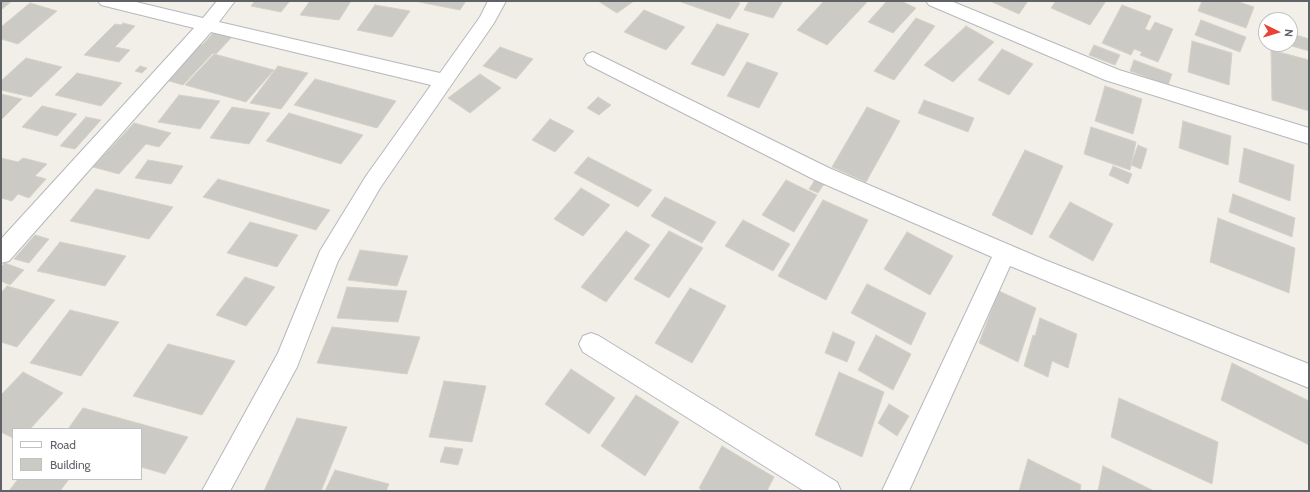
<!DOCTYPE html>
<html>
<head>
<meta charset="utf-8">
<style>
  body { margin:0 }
  #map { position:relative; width:1310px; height:492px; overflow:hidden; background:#f1efe8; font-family:Cabin,sans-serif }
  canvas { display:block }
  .frame { position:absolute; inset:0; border:2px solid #5f6368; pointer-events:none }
  .legend { position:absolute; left:12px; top:428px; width:130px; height:52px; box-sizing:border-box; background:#fff; border:1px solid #bfc1c3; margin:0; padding:5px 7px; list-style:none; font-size:12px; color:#5f6368 }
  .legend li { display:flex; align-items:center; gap:8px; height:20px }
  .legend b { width:20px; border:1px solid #bfc1c3 }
  .north { position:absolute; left:1258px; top:12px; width:40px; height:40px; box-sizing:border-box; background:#fff; border:1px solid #bfc1c3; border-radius:50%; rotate:95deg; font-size:11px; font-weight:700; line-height:16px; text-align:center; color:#5f6368 }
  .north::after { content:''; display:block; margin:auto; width:14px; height:18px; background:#ea4335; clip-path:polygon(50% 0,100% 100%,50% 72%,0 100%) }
</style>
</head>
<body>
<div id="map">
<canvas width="1310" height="492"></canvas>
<div class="frame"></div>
<ul class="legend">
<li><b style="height:5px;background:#fff"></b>Road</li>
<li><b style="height:11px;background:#cccac5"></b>Building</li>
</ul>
<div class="north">N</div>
</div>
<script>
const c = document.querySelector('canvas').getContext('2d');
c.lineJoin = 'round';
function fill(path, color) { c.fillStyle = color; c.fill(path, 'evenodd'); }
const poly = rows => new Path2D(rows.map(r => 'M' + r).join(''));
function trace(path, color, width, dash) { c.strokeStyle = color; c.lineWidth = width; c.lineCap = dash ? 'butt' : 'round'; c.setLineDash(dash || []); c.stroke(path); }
const building = poly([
  [1,1,12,1,1,10,1,1],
  [255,1,290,1,281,12,251,6,255,1],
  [310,1,351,1,339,20,300,15,310,1],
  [414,1,466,1,460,10,414,1],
  [598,1,634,1,617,13,598,1],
  [682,1,732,1,740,3,730,19,681,2,682,1],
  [749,1,783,1,773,18,744,10,749,1],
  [824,1,868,1,827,45,797,30,824,1],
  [887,1,901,1,916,8,893,33,868,22,887,1],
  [990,1,1028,1,1019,14,990,1],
  [1056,1,1106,1,1090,25,1051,8,1056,1],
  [1202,1,1236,1,1254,7,1246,28,1198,11,1202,1],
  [30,3,57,11,18,44,1,39,1,27,30,3],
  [375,5,410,11,392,37,357,30,375,5],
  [1122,5,1151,16,1145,29,1150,31,1155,22,1173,29,1158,62,1140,55,1142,52,1134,49,1131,55,1102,43,1122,5],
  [644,10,685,27,666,50,624,32,644,10],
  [916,18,935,26,894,80,874,71,916,18],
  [1201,20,1246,37,1240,52,1195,35,1201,20],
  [123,23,135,26,115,47,130,50,119,62,84,55,115,24,121,25,123,23],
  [717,24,749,34,724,76,691,64,717,24],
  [966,26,994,42,953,82,924,65,966,26],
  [214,32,232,37,216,54,213,53,183,85,166,80,199,44,202,45,214,32],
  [1290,33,1309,39,1309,51,1285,44,1290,44,1290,33],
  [1192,41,1232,53,1229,85,1188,72,1192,41],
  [1094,45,1120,55,1115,65,1089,55,1094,45],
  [500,47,533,59,516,79,483,66,500,47],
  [1002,49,1033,64,1009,95,978,80,1002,49],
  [1271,50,1309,60,1309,111,1272,100,1271,50],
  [214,54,274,70,246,102,185,85,214,54],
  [26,58,62,67,31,97,1,90,1,81,26,58],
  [1134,60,1172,74,1168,85,1130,71,1134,60],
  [747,62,778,73,759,108,727,96,747,62],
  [140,66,147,68,142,73,135,71,140,66],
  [278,66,308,73,281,109,250,103,278,66],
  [77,73,122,83,101,106,55,95,77,73],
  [480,74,501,88,470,113,448,98,480,74],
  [315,79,396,101,377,128,294,105,315,79],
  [1105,86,1142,99,1133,134,1095,121,1105,86],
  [1,94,22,99,1,120,1,94],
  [179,95,220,101,200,129,158,122,179,95],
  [598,97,611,105,599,115,587,108,598,97],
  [924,100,974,118,968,132,918,113,924,100],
  [42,106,77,114,57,136,22,127,42,106],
  [232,107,270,113,249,144,210,138,232,107],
  [867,107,900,121,866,182,832,167,867,107],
  [289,113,363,135,341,164,266,141,289,113],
  [86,117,101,120,75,149,60,146,86,117],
  [550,119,574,131,555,152,532,140,550,119],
  [1183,121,1231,136,1228,165,1179,148,1183,121],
  [134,123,171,133,159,147,146,144,119,174,93,167,134,123],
  [1091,127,1136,142,1130,170,1084,154,1091,127],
  [1138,145,1147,149,1141,169,1131,165,1138,145],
  [1244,148,1294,165,1290,201,1239,182,1244,148],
  [1025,150,1063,166,1032,235,992,215,1025,150],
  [588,157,652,190,638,207,574,173,588,157],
  [1,158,18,162,23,158,47,164,35,176,46,179,29,198,18,194,12,201,1,198,1,158],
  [148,160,183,166,171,184,135,178,148,160],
  [1113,166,1132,174,1128,184,1109,175,1113,166],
  [218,179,330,210,316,230,203,197,218,179],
  [786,180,817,195,794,232,762,215,786,180],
  [815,180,824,184,818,193,809,189,815,180],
  [581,188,610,205,583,236,554,219,581,188],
  [96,189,173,207,149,239,70,221,96,189],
  [1233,194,1295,218,1292,237,1229,212,1233,194],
  [665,197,716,222,702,243,651,216,665,197],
  [823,200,868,220,826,300,778,276,823,200],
  [1070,202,1113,224,1093,261,1049,237,1070,202],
  [1218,218,1295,248,1289,293,1210,262,1218,218],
  [743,220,790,244,773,271,725,246,743,220],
  [250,222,298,235,277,267,227,253,250,222],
  [626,231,650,245,606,302,581,287,626,231],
  [669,231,703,248,669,298,634,279,669,231],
  [907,232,953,256,930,295,884,269,907,232],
  [35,235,49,239,29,263,14,259,35,235],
  [60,242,126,256,105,286,37,271,60,242],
  [360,250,408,256,397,286,348,280,360,250],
  [5,263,24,270,10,285,1,281,1,267,5,263],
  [245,277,275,287,246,326,216,315,245,277],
  [867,284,926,313,911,345,851,313,867,284],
  [7,286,55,300,17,347,1,342,1,293,7,286],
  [347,287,407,291,398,322,337,318,347,287],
  [690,288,726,306,692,363,655,343,690,288],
  [999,291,1036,308,1018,362,979,343,999,291],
  [70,310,119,322,81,376,30,363,70,310],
  [1040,318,1077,334,1068,368,1052,361,1048,377,1024,366,1033,335,1035,336,1040,318],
  [332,327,420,337,407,374,317,363,332,327],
  [833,332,855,342,847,362,825,353,833,332],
  [876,335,911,354,893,390,858,370,876,335],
  [168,344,235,361,202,415,133,396,168,344],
  [1232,363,1309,401,1309,445,1221,400,1232,363],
  [571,369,615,398,589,434,545,404,571,369],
  [23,372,63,393,30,429,13,429,13,438,1,432,1,395,23,372],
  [839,372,884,392,862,457,815,435,839,372],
  [444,381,486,386,472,442,429,437,444,381],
  [636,395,679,422,645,476,601,446,636,395],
  [1119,398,1218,442,1212,484,1111,437,1119,398],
  [889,404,909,416,897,436,878,423,889,404],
  [83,408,188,437,165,474,141,467,141,429,68,429,83,408],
  [297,418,347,427,321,491,264,491,297,418],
  [722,446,774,477,767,491,703,491,699,488,722,446],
  [445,447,463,449,458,465,440,462,445,447],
  [1028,459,1081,485,1080,491,1019,491,1028,459],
  [1103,466,1154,491,1098,491,1103,466],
  [335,470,389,484,386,491,325,491,335,470],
  [18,479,69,479,60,491,9,491,18,479]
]);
fill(building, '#cccac5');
trace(building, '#d6d1c6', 1);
const minor = poly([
  [98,1,132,1,203,18,217,1,235,1,219,22,440,73,480,17,488,1,506,1,494,23,380,188,338,261,297,367,230,491,202,491,278,353,320,251,366,176,431,85,211,32,9,261,1,263,1,239,194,28,101,5,98,1],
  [926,1,951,1,1119,70,1309,128,1309,144,1105,80,929,5,926,1],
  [593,52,829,168,1045,260,1309,364,1309,388,1010,266,909,491,882,491,992,257,815,180,587,64,584,59,587,54,593,52],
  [591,333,599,336,837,482,841,491,804,491,583,352,579,344,583,336,591,333]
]);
trace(minor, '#b5b8bc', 2);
fill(minor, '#fff');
</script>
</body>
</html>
